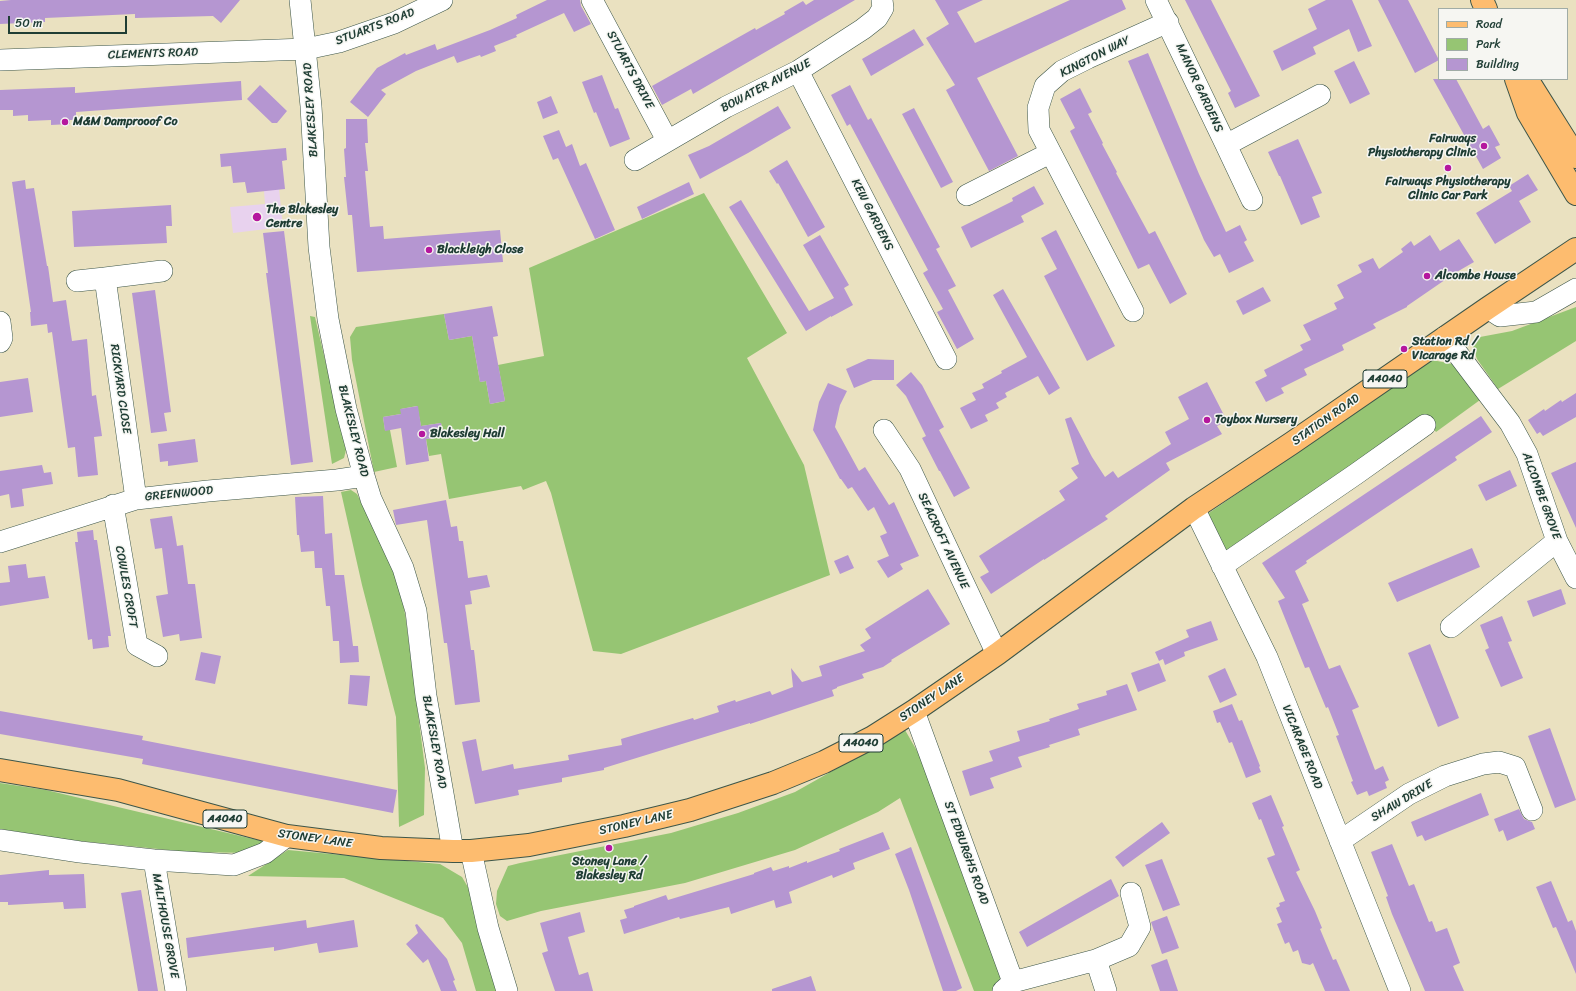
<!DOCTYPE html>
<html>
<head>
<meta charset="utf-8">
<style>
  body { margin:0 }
  #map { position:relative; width:1576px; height:991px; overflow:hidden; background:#eae1c0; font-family:Sriracha,sans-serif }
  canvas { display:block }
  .legend { position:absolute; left:1438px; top:8px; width:130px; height:72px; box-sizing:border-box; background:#f6f6f2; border:1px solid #a0aca6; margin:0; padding:5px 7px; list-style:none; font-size:12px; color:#1f3d34 }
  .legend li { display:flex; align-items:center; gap:8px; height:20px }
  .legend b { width:20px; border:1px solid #a0aca6 }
  .scale { position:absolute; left:8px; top:16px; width:119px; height:18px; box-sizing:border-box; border:2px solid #1f3d34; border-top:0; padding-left:5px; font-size:12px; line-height:14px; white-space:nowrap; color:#1f3d34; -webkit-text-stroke:3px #f6f6f2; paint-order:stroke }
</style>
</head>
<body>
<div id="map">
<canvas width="1576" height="991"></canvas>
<ul class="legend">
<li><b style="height:5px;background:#fdbc6f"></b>Road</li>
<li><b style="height:11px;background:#96c573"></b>Park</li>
<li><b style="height:11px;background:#b596d1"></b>Building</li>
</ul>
<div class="scale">50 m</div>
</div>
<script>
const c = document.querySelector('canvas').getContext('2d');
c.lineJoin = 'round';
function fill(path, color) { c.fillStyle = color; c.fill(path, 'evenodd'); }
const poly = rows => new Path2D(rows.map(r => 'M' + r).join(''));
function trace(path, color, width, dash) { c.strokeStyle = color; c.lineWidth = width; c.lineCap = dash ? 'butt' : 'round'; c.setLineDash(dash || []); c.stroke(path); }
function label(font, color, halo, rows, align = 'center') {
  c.font = font + ' Sriracha,sans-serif'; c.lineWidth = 3; c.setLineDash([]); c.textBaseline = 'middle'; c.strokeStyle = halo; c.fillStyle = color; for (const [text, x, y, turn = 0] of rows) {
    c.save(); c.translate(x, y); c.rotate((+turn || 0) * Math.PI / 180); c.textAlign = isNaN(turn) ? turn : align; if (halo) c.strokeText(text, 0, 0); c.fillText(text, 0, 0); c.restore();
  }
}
fill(poly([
  [279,189,283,227,233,233,230,207,265,204,264,191]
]), '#e8d2ee');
fill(poly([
  [704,193,787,333,747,358,804,465,830,575,621,654,593,651,551,493,546,481,523,490,521,486,449,499,441,454,429,456,426,439,444,437,441,423,421,426,417,406,401,409,401,414,383,417,385,430,390,430,397,467,374,472,352,360,350,337,356,327,444,314,449,340,472,336,480,382,486,381,490,404,505,401,498,365,544,356,529,268],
  [1576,307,1576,341,1498,389,1477,359,1473,348,1474,341,1480,337,1512,331],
  [310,316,315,317,346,450,344,458,332,464],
  [1432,360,1453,364,1480,400,1436,432,1423,416,1227,556,1206,515],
  [351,490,357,494,398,575,406,620,425,768,424,815,399,827,396,717,362,585,341,492],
  [905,730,924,763,1004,980,992,991,974,991,900,798,878,812,795,850,685,883,541,911,507,921,500,916,496,904,497,891,508,866,520,863,671,833,738,813,795,792],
  [0,783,46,790,270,843,253,853,188,852,70,840,0,829],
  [288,850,440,864,462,877,469,889,498,991,476,991,462,943,443,918,344,878,248,876]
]), '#96c573');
fill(poly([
  [11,0,240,0,221,23,213,16,135,18,135,14,45,18,45,22,0,24,0,1],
  [547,0,580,0,581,6,591,24,574,32,564,13,516,35,517,37,494,46,496,51,481,57,480,55,457,63,454,56,416,71,381,90,386,94,368,117,350,102,377,68,405,53,406,55,435,44,437,50,490,30,517,18,516,15],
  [814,0,855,0,693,94,691,89,662,105,652,86,755,28,756,30,785,14,784,12,803,1,806,5],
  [935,0,983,0,957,12,975,43,1070,0,1122,0,1126,9,977,78,1018,156,989,171,946,90,955,85,926,38,949,24],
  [1185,0,1211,0,1260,96,1235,108,1228,93,1231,91],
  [1326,0,1352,0,1372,46,1358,52,1349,29,1313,47,1316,54,1282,71,1273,51,1317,29,1308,9],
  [1378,0,1408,0,1439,60,1415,73],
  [914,29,924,45,871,76,862,59],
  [1148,53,1199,174,1226,232,1240,225,1247,240,1244,242,1254,261,1229,273,1220,254,1214,257,1204,240,1128,61],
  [1354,61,1370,94,1350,104,1334,71],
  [602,75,615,109,618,108,630,139,610,147,596,112,594,113,582,82],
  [1433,79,1456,79,1483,129,1489,125,1500,145,1495,147,1501,158,1483,169],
  [241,81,242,100,76,112,76,120,70,120,70,124,51,125,51,120,28,121,28,115,13,116,13,110,0,110,0,90,75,87,75,93],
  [260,85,287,111,277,123,272,123,247,99],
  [850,85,868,120,871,118,940,247,936,249,956,286,948,290,974,339,957,349,937,312,943,309,923,273,928,270,850,124,847,126,831,95],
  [1080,88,1092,112,1088,114,1103,143,1102,144,1117,172,1116,173,1149,234,1155,231,1187,294,1170,304,1149,264,1138,269,1070,131,1075,128,1060,99],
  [551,96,558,113,543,119,537,102],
  [778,106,791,128,748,153,700,179,688,155,709,146],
  [914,108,953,182,941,188,902,114],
  [346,119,367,119,368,143,365,143,368,171,365,171,370,227,383,226,384,239,500,230,503,262,357,272,352,215,348,215,344,177,346,177,344,149,346,148],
  [559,130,566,147,572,144,580,166,586,163,615,230,595,239,558,158,553,160,543,136],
  [1298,139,1322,193,1312,197,1320,217,1301,225,1280,176,1279,176,1268,152],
  [286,148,287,160,282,161,285,189,247,193,245,182,233,183,231,166,221,167,220,154],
  [787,160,825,227,808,237,778,183,777,184,769,171],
  [1528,174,1538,190,1519,201,1531,222,1495,244,1476,213,1512,191,1509,186],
  [25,180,26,189,34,188,47,266,48,266,53,302,66,300,72,341,87,339,92,396,96,395,102,436,94,437,98,475,78,477,75,447,68,448,52,332,48,333,47,324,31,326,30,312,31,312,12,182],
  [689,182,694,194,642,219,637,207],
  [1034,186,1044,204,1021,216,1024,222,971,248,961,227,1013,201,1012,198],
  [741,200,809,311,834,298,803,245,820,235,849,285,844,288,853,305,831,317,831,316,806,331,729,207],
  [171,205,172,226,166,226,167,243,74,247,72,211],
  [1056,230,1115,346,1087,361,1044,276,1057,269,1041,238],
  [284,231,313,462,291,465,266,273,268,273,263,233],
  [1430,235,1440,251,1459,239,1474,262,1455,273,1407,306,1407,307,1373,324,1376,328,1342,345,1344,350,1304,369,1307,375,1281,388,1284,393,1266,402,1255,382,1267,376,1264,370,1303,350,1300,345,1311,340,1303,325,1337,309,1334,303,1344,298,1337,285,1362,272,1358,265,1373,258,1379,269,1403,252,1401,249,1411,241,1414,246],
  [1263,287,1271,301,1243,315,1236,301],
  [1003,289,1060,388,1049,395,1038,376,1005,393,1007,397,996,403,999,408,985,415,988,421,971,429,960,408,976,400,972,393,984,388,982,384,1002,373,1001,371,1027,357,993,295],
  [155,290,171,412,164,413,167,431,151,433,132,293],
  [492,306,498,336,493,337,505,401,490,404,486,381,480,382,472,336,449,340,444,314],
  [868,359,894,360,894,380,873,380,854,388,846,369],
  [911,372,922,385,944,427,939,430,970,488,954,497,940,471,939,471,922,438,926,436,906,396,896,385],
  [28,378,33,412,0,417,0,382],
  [1207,382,1227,421,1217,426,1222,434,1166,463,1170,470,1105,516,1108,519,1044,560,1044,559,991,594,980,577,989,572,979,556,1065,500,1059,491,1078,478,1071,468,1079,464,1065,419,1071,417,1092,457,1105,477,1113,471,1118,478,1171,444,1165,432,1189,419,1178,397],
  [828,383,847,391,840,405,835,427,859,471,865,467,889,505,894,502,919,556,900,564,903,569,888,578,877,561,889,556,880,536,887,533,874,507,868,511,852,487,848,489,841,479,840,479,813,430,819,402],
  [1576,393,1576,417,1543,436,1540,432,1537,434,1528,420,1544,409,1545,411,1561,400,1562,402],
  [418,406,421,426,441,423,444,437,426,439,429,461,406,465,401,428,385,431,383,417,401,414,400,409],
  [1481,416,1492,432,1455,457,1457,460,1306,561,1307,563,1295,571,1309,601,1302,604,1329,669,1340,665,1359,707,1352,710,1375,770,1383,766,1389,780,1385,782,1387,788,1369,796,1367,791,1357,795,1351,782,1353,781,1336,736,1339,735,1328,707,1326,708,1309,667,1305,668,1278,601,1285,598,1262,563],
  [195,439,198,462,168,466,168,461,160,462,158,444],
  [1576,462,1576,528,1551,473],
  [42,465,44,473,51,472,53,484,22,489,24,506,11,508,9,494,0,496,0,471],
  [1510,470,1517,486,1486,501,1478,485],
  [323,496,325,534,332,533,335,575,344,575,353,646,358,646,359,662,340,663,339,641,333,641,330,606,326,606,322,568,315,568,314,551,301,552,299,535,297,535,295,497],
  [446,500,451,527,457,526,459,541,463,541,468,578,487,575,490,587,470,591,472,604,465,605,471,650,474,650,480,702,455,705,447,643,444,643,427,520,396,525,393,510],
  [172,516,177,546,183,545,188,584,195,584,202,638,180,641,179,634,163,637,156,596,168,594,162,548,155,549,150,519],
  [93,530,94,540,97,540,111,636,108,636,109,647,93,649,92,639,88,640,75,542,78,542,77,532],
  [1472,548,1480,567,1397,602,1388,583],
  [848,555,854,568,840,574,834,561],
  [26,564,28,578,45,576,49,598,0,606,0,583,10,582,8,566],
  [928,589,950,624,891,660,892,661,883,667,862,674,864,678,837,687,837,688,832,690,834,696,750,724,750,723,604,768,604,770,562,778,562,782,518,790,519,795,475,804,462,742,476,739,482,771,513,764,514,769,569,760,568,755,622,745,621,739,693,718,694,720,719,712,717,706,735,700,736,702,770,691,772,695,793,687,791,668,802,682,822,676,819,666,865,651,860,645,871,638,865,629],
  [1561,589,1566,604,1533,617,1527,601],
  [1502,616,1512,641,1508,642,1523,678,1501,687,1485,650,1489,648,1480,625],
  [1211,621,1218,640,1184,652,1185,656,1165,665,1163,659,1159,661,1155,652,1189,637,1186,630],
  [1430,644,1459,718,1438,727,1408,653],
  [201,652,221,656,215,684,195,680],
  [1159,663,1166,681,1138,692,1131,673],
  [1225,668,1237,695,1220,703,1208,676],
  [350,675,370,676,367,706,348,704],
  [1127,684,1137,710,1078,729,1080,735,1049,745,1050,747,1018,757,1022,767,990,778,994,788,970,796,962,771,993,761,989,751,1020,741,1017,731,1050,721,1049,719,1079,709,1077,704,1107,695,1106,691],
  [1232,704,1239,721,1242,720,1260,766,1259,767,1261,772,1246,778,1232,742,1229,743,1220,722,1217,723,1213,711],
  [0,711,143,736,142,740,397,790,393,813,142,764,143,759,0,734],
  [1550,728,1576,800,1555,808,1528,736],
  [1481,793,1489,815,1425,841,1422,835,1417,837,1411,822],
  [1271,795,1284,826,1282,827,1300,870,1296,872,1315,911,1322,928,1320,929,1333,960,1336,959,1350,991,1325,991,1313,963,1310,965,1302,963,1298,950,1293,952,1289,942,1285,944,1277,924,1282,922,1276,908,1280,906,1279,903,1285,901,1267,858,1275,855,1261,819,1259,820,1252,803],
  [1519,809,1524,819,1532,822,1535,829,1507,841,1503,830,1499,832,1494,819],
  [1162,822,1170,833,1123,867,1115,857],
  [883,832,890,849,853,863,855,869,833,878,832,875,789,892,792,903,776,908,774,900,731,914,729,907,680,919,679,917,624,934,620,920,627,918,624,910,634,907,634,906,666,895,668,900,754,874,754,873,771,867,773,871,789,866,789,868,807,861,807,863,840,851,839,849],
  [1392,844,1409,886,1414,884,1429,922,1432,921,1436,932,1447,928,1460,963,1453,966,1464,991,1425,991,1392,914,1386,897,1388,896,1371,852],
  [911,847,962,988,956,991,943,991,909,890,895,854],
  [1162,859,1180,905,1163,911,1145,865],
  [49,870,49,875,84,874,86,908,64,909,63,902,8,905,8,902,0,902,0,875],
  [1111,879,1119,896,1027,947,1019,932],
  [1551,881,1568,922,1572,920,1576,931,1576,974,1556,927,1553,928,1536,887],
  [141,890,158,991,138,991,121,893],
  [580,912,585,932,568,937,579,975,588,972,593,991,555,991,542,953,548,951,540,923],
  [1167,916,1179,948,1162,954,1151,922],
  [306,920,307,928,354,920,358,947,319,953,317,943,274,951,274,947,188,958,186,938],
  [417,924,447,959,455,980,453,981,457,991,441,991,428,959,423,963,406,944,418,933,415,925],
  [1167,959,1178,991,1160,991,1151,965],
  [811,976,816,991,772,991,772,989]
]), '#b596d1');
const minor = poly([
  [300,0,311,106,319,247,328,319,346,409,364,476,371,499,403,568,416,611,426,696,453,851],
  [592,0,667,140],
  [1156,0,1226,145,1320,95],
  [0,60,306,49,339,42,394,23,442,0],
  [798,71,946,359],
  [1226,145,1252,200],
  [635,160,726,107,798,71,863,29,877,18,883,8,882,0],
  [967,195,1050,153],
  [77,281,105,278],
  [1488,308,1500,316,1536,312,1576,289],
  [1133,311,1039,130,1038,108,1045,86,1062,71,1088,58,1168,22],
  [0,322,2,338,0,342],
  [1445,337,1510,423,1527,454,1557,541,1576,578],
  [884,430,910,469,997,654],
  [136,499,105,278,162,271],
  [113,505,137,645,157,656],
  [1194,508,1267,657,1400,991],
  [0,542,136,499,208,491,337,480,364,476],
  [1222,566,1356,474,1425,425],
  [1451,627,1557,541],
  [914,711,1013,982,1003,991],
  [0,840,80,852,154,860,234,865,265,853,287,836],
  [1340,841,1409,794,1445,776,1483,764,1499,762,1515,767,1532,810],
  [471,851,488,928,507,991],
  [154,860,176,991],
  [1096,960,1129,946,1140,927,1131,893],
  [1013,982,1096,960,1106,991]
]);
const major = poly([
  [1482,0,1486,9],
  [1516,79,1528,113,1576,194],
  [1527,79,1576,157],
  [0,770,118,790,287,836,381,848,453,851,471,851,529,845,624,826,690,810,773,783,824,762,873,737,914,711,997,654,1194,508,1292,443,1488,308,1576,249]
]);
trace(minor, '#3d5649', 22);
trace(major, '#3d5649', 24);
trace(minor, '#fff', 21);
trace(major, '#fdbc6f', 22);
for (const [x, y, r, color] of [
  [65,122,4,"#b5179e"],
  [1484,146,4,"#b5179e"],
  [1448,168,4,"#b5179e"],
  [257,217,5,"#b5179e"],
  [429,250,4,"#b5179e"],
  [1427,276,4,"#b5179e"],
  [1404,349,4,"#b5179e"],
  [1207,420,4,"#b5179e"],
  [422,434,4,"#b5179e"],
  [609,848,4,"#b5179e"]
]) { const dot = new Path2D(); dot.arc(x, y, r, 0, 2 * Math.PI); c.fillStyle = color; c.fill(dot); trace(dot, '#f6f6f2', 1.5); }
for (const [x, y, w] of [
  [1385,379,44],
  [861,743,44],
  [225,819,44]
]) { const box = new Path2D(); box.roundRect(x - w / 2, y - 9, w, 18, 3); c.fillStyle = '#f6f6f2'; c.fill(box); trace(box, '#1f3d34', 1); }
label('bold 11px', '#1f3d34', null, [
  ["A4040",1385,379],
  ["A4040",861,743],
  ["A4040",225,819]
]);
label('12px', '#1f3d34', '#f6f6f2', [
  ["STUARTS ROAD",375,27,-21],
  ["CLEMENTS ROAD",153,54,-2],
  ["KINGTON WAY",1095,57,-27],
  ["STUARTS DRIVE",630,70,62],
  ["BOWATER AVENUE",766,86,-28],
  ["MANOR GARDENS",1199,88,65],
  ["BLAKESLEY ROAD",311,110,-94],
  ["KEW GARDENS",872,215,63],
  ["RICKYARD CLOSE",120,389,82],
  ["STATION ROAD",1326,420,-35],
  ["BLAKESLEY ROAD",353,431,76],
  ["GREENWOOD",179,494,-6],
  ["ALCOMBE GROVE",1541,496,70],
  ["SEACROFT AVENUE",943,541,65],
  ["COWLES CROFT",126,587,80],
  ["STONEY LANE",932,698,-34],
  ["BLAKESLEY ROAD",434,742,80],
  ["VICARAGE ROAD",1302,747,68],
  ["SHAW DRIVE",1402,801,-31],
  ["STONEY LANE",636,823,-13],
  ["STONEY LANE",315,839,8],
  ["ST EDBURGHS ROAD",966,853,70],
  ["MALTHOUSE GROVE",165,926,80]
]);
label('bold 12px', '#1f3d34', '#f6f6f2', [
  ["M&M Damprooof Co",73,122],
  ["Fairways",1476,139,"right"],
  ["Physiotherapy Clinic",1476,153,"right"],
  ["Fairways Physiotherapy",1448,182,"center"],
  ["Clinic Car Park",1448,196,"center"],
  ["The Blakesley",266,210],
  ["Centre",266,224],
  ["Blackleigh Close",437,250],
  ["Alcombe House",1435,276],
  ["Station Rd /",1412,342],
  ["Vicarage Rd",1412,356],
  ["Toybox Nursery",1215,420],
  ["Blakesley Hall",430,434],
  ["Stoney Lane /",609,862,"center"],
  ["Blakesley Rd",609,876,"center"]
], 'left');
</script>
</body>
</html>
